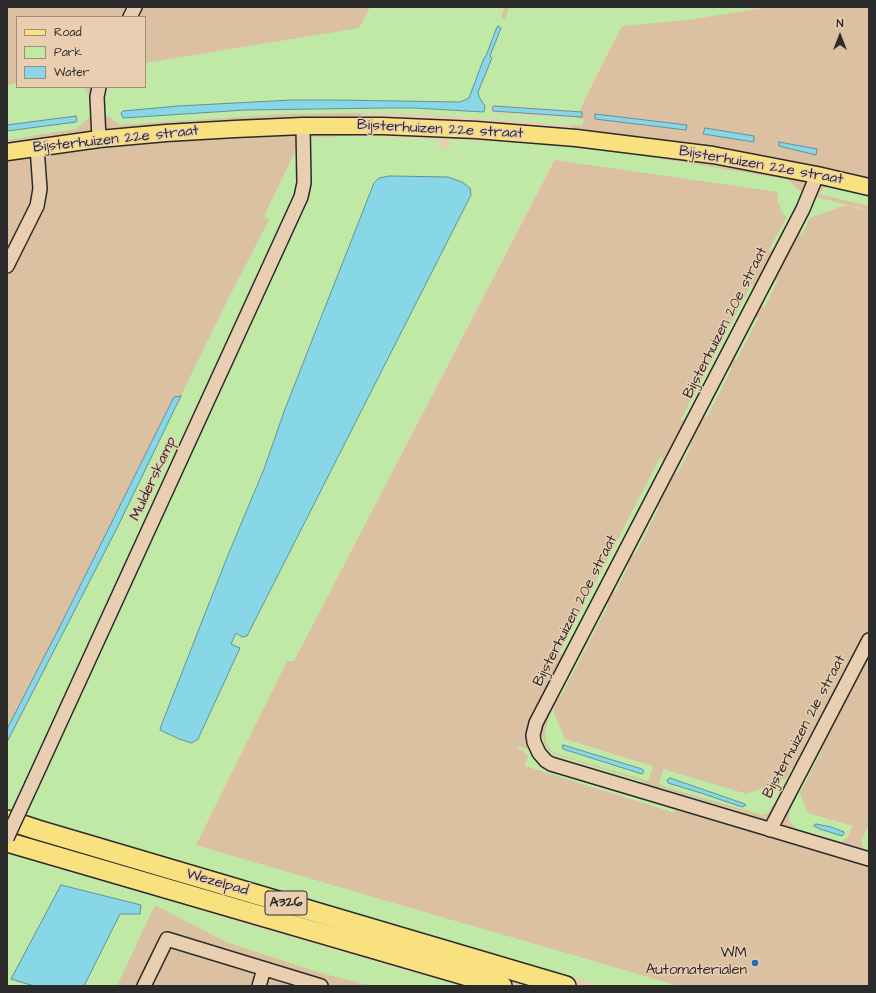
<!DOCTYPE html>
<html>
<head>
<meta charset="utf-8">
<style>
  body { margin:0 }
  #map { position:relative; width:876px; height:993px; overflow:hidden; background:#eaceb1; font-family:"Architects Daughter",sans-serif }
  canvas { display:block }
  .frame { position:absolute; inset:0; border:8px solid #2b2b2b; pointer-events:none }
  .legend { position:absolute; left:16px; top:16px; width:130px; height:72px; box-sizing:border-box; background:#eaceb1; border:1px solid #9e8d7b; margin:0; padding:5px 7px; list-style:none; font-size:12px; color:#2b2b2b }
  .legend li { display:flex; align-items:center; gap:8px; height:20px }
  .legend b { width:20px; border:1px solid #9e8d7b }
  .north { position:absolute; left:820px; top:16px; width:40px; height:40px; -webkit-text-stroke:3px #eaceb1; paint-order:stroke; rotate:0deg; font-size:11px; font-weight:700; line-height:16px; text-align:center; color:#2b2b2b }
  .north::after { content:''; display:block; margin:auto; width:14px; height:18px; background:#2b2b2b; clip-path:polygon(50% 0,100% 100%,50% 72%,0 100%) }
</style>
</head>
<body>
<div id="map">
<canvas width="876" height="993"></canvas>
<div class="frame"></div>
<ul class="legend">
<li><b style="height:5px;background:#fae180"></b>Road</li>
<li><b style="height:11px;background:#bfe9a5"></b>Park</li>
<li><b style="height:11px;background:#88d7e6"></b>Water</li>
</ul>
<div class="north">N</div>
</div>
<script>
const c = document.querySelector('canvas').getContext('2d');
c.lineJoin = 'round';
function fill(path, color) { c.fillStyle = color; c.fill(path, 'evenodd'); }
const poly = rows => new Path2D(rows.map(r => 'M' + r).join(''));
function trace(path, color, width, dash) { c.strokeStyle = color; c.lineWidth = width; c.lineCap = dash ? 'butt' : 'round'; c.setLineDash(dash || []); c.stroke(path); }
function label(font, color, halo, rows, align = 'center') {
  c.font = font + ' "Architects Daughter",sans-serif'; c.lineWidth = 3; c.setLineDash([]); c.textBaseline = 'middle'; c.strokeStyle = halo; c.fillStyle = color; for (const [text, x, y, turn = 0] of rows) {
    c.save(); c.translate(x, y); c.rotate((+turn || 0) * Math.PI / 180); c.textAlign = isNaN(turn) ? turn : align; if (halo) c.strokeText(text, 0, 0); c.fillText(text, 0, 0); c.restore();
  }
}
fill(poly([
  [7,7,605,7,372,91,55,798,7,783],
  [17,17,145,17,145,87,17,87],
  [706,7,869,7,869,986,645,986,196,845,287,661,294,661,555,160,625,19],
  [18,862,412,986,7,986]
]), '#dbc0a1');
fill(poly([
  [370,7,505,7,501,18,505,19,509,7,770,7,687,20,622,26,581,105,581,111,493,105,490,109,491,113,584,119,582,126,453,116,406,114,359,113,286,114,238,117,119,125,110,117,104,115,102,104,104,87,145,87,145,63,359,28],
  [486,56,492,58,478,92,479,97,485,106,484,112,414,108,245,110,123,118,123,111,178,106,292,100,335,100,460,102,469,98,484,58],
  [17,83,17,87,82,87,84,88,90,97,91,116,86,120,82,124,76,129,7,140,7,85],
  [354,136,439,139,439,148,450,148,450,141,441,140,441,139,467,140,519,143,601,150,644,156,785,179,791,182,796,188,804,193,776,249,768,251,787,217,781,211,781,208,777,201,778,192,554,160,294,661,287,661,196,845,445,918,546,947,679,986,602,986,24,816,108,634,193,443,256,313,304,198,308,137],
  [374,183,471,195,242,637,236,633,231,644,240,648,227,674,179,739,160,730,161,726,228,555,264,469,285,409],
  [301,139,301,183,13,815,7,810,7,742,103,555,229,297,269,220,264,216],
  [830,185,869,192,869,206,819,194,824,188],
  [816,197,869,210,869,211,846,205,810,218,802,235,799,229],
  [778,280,764,308,761,303,772,282],
  [752,283,754,290,688,418,680,421],
  [759,317,736,361,733,356,752,319],
  [727,368,732,368,706,419,703,414],
  [692,445,677,474,675,469,686,446],
  [661,456,663,462,563,654,558,654],
  [659,508,634,556,631,551,653,509],
  [629,564,615,593,612,588,623,566],
  [609,604,560,698,557,693,603,605],
  [555,708,553,711,565,739,653,766,648,781,557,754,553,752,550,749,546,742,545,732,551,709],
  [540,736,543,736,544,742,547,748,554,754,645,782,641,785,555,759,548,754,546,751,541,741],
  [517,746,530,750,532,753,674,807,675,813,525,766,528,756,523,750,517,749],
  [822,750,800,793,808,813,853,826,847,838,841,842,799,830,794,827,790,822,789,817,789,810,791,805,789,804,817,751],
  [791,768,793,768,774,805,768,813,762,815,666,787,659,784,663,769,747,794,787,778],
  [659,787,761,818,756,819,661,791],
  [866,829,869,830,869,851,864,849,861,842],
  [8,852,226,918,460,986,372,986,321,973,226,942,155,905,117,986,84,986,120,914,140,914,61,885,11,978,34,986,7,986,7,854]
]), '#bfe9a5');
const water = poly([
  [498,26,501,28,490,56,492,58,478,92,479,97,485,106,484,112,414,108,386,108,245,110,123,118,122,116,121,113,123,111,178,106,292,100,335,100,460,102,469,98,484,58,486,56,497,27,498,26],
  [494,106,582,112,582,117,493,111,492,108,494,106],
  [595,114,687,125,686,130,595,119,595,114],
  [76,116,77,121,76,122,7,131,7,125,76,116],
  [705,128,754,136,754,142,703,134,705,128],
  [779,142,817,149,816,155,779,146,779,142],
  [390,176,448,177,462,182,470,188,471,195,247,636,242,637,236,633,231,644,240,648,198,739,192,743,179,739,160,730,161,726,228,555,264,469,285,409,374,183,379,178,390,176],
  [181,396,117,528,7,742,7,729,58,630,174,397,181,396],
  [563,745,642,769,644,771,643,773,642,774,563,749,562,747,563,745],
  [670,778,745,804,746,805,742,807,701,793,668,783,667,780,670,778],
  [816,824,831,827,844,832,844,833,843,835,842,836,820,829,814,826,814,825,816,824],
  [61,885,141,905,140,914,120,914,84,986,34,986,11,979,61,885]
]);
fill(water, '#88d7e6');
trace(water, '#63929b', 1);
const minor = poly([
  [130,17,135,7],
  [99,87,97,97,99,139],
  [817,175,803,209,536,723,533,735,534,742,539,753,546,761,551,764,869,859],
  [7,266,37,206,40,189,37,147],
  [32,784,301,197,304,183,303,126],
  [770,830,869,640],
  [144,986,167,939,321,986],
  [259,986,264,969]
]);
const major = poly([
  [7,152,99,139,166,133,235,129,303,126,383,126,476,130,576,138,713,155,817,175,869,187]
]);
const highway = poly([
  [7,820,38,830,566,986],
  [7,842,502,986]
]);
trace(minor, '#2b2b2b', 16);
trace(major, '#2b2b2b', 19);
trace(highway, '#2b2b2b', 22);
trace(minor, '#eaceb1', 13);
trace(major, '#fae180', 16);
trace(highway, '#fae180', 19);
const minorBridge = poly([
  [7,838,32,784]
]);
trace(minorBridge, '#2b2b2b', 16, []);
trace(minorBridge, '#eaceb1', 13);
for (const [x, y, r, color] of [
  [755,963,4,"#1f6fb2"]
]) { const dot = new Path2D(); dot.arc(x, y, r, 0, 2 * Math.PI); c.fillStyle = color; c.fill(dot); trace(dot, '#eaceb1', 1.5); }
for (const [x, y, w] of [
  [286,903,42]
]) { const box = new Path2D(); box.roundRect(x - w / 2, y - 12, w, 24, 3); c.fillStyle = '#eaceb1'; c.fill(box); trace(box, '#2b2b2b', 1); }
label('bold 14px', '#2b2b2b', null, [
  ["A326",286,903]
]);
label('15px', '#2b2b2b', '#eaceb1', [
  ["Bijsterhuizen 22e straat",440,130,3],
  ["Bijsterhuizen 22e straat",116,140,-6],
  ["Bijsterhuizen 22e straat",761,166,10],
  ["Bijsterhuizen 20e straat",726,323,-63],
  ["Mulderskamp",154,479,-65],
  ["Bijsterhuizen 20e straat",576,611,-63],
  ["Bijsterhuizen 21e straat",805,727,-62],
  ["Wezelpad",217,883,16]
]);
label('15px', '#2b2b2b', '#eaceb1', [
  ["WM",747,954],
  ["Automaterialen",747,971]
], 'right');
</script>
</body>
</html>
